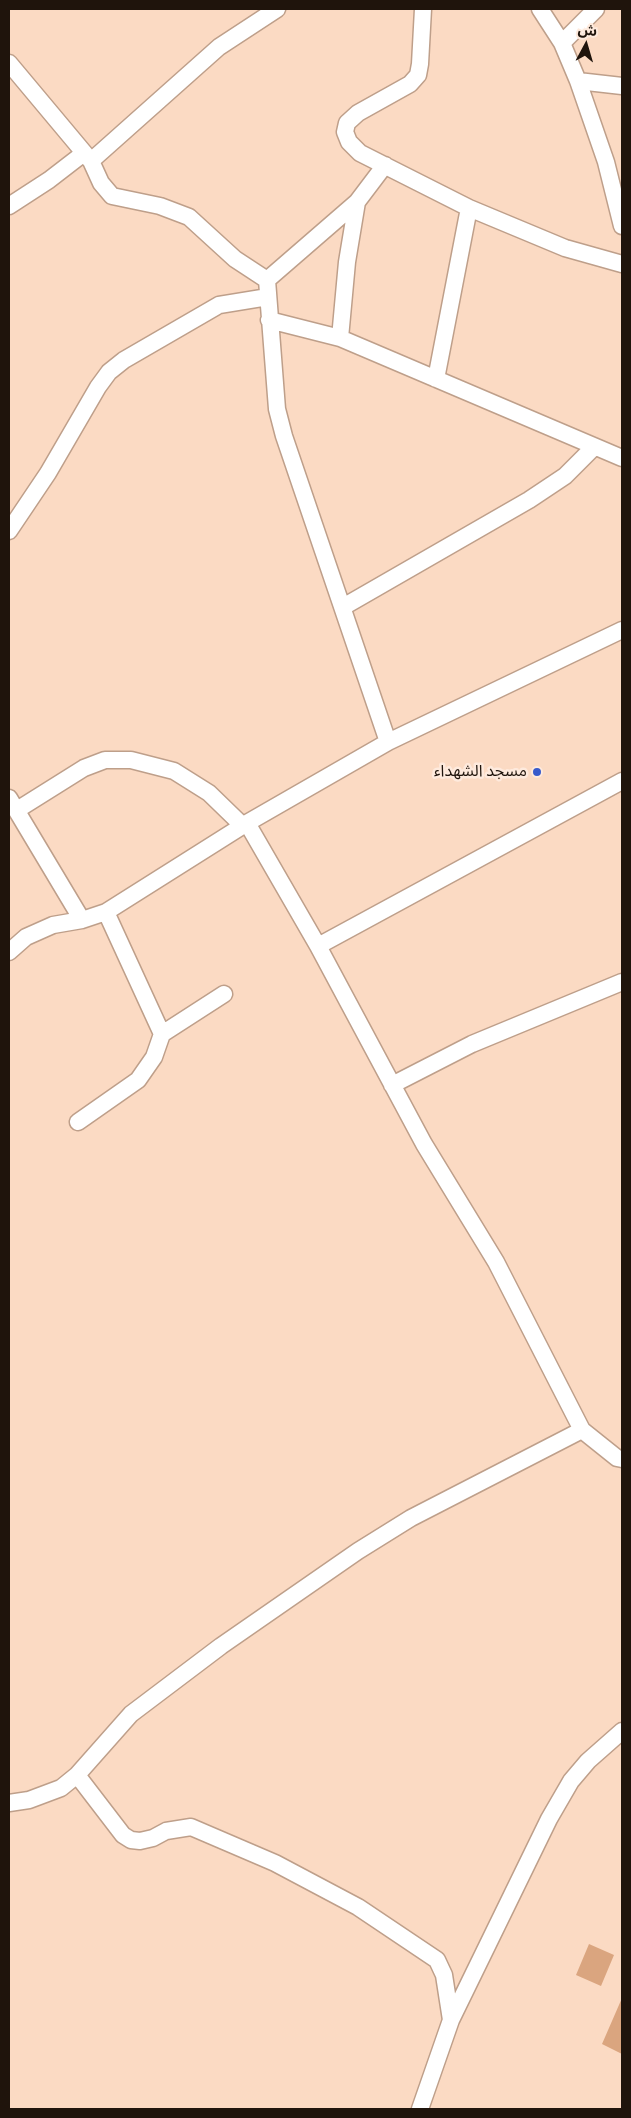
<!DOCTYPE html>
<html>
<head>
<meta charset="utf-8">
<style>
  body { margin:0 }
  #map { position:relative; width:631px; height:2118px; overflow:hidden; background:#fbdac3; font-family:"Source Serif 4","Noto Sans Arabic",serif }
  canvas { display:block }
  .frame { position:absolute; inset:0; border:10px solid #1f140c; pointer-events:none }
  .north { position:absolute; left:561px; top:20px; width:50px; height:50px; -webkit-text-stroke:4px #feeadd; paint-order:stroke; rotate:6deg; font-size:14px; font-weight:700; line-height:20px; text-align:center; color:#1f140c }
  .north::after { content:''; display:block; margin:auto; width:18px; height:22px; background:#1f140c; clip-path:polygon(50% 0,100% 100%,50% 72%,0 100%) }
</style>
</head>
<body>
<div id="map">
<canvas width="631" height="2118"></canvas>
<div class="frame"></div>
<div class="north">ش</div>
</div>
<script>
const c = document.querySelector('canvas').getContext('2d');
c.lineJoin = 'round';
function fill(path, color) { c.fillStyle = color; c.fill(path, 'evenodd'); }
const poly = rows => new Path2D(rows.map(r => 'M' + r).join(''));
function trace(path, color, width, dash) { c.strokeStyle = color; c.lineWidth = width; c.lineCap = dash ? 'butt' : 'round'; c.setLineDash(dash || []); c.stroke(path); }
function label(font, color, halo, rows, align = 'center') {
  c.font = font + ' "Source Serif 4","Noto Sans Arabic",serif'; c.lineWidth = 5; c.setLineDash([]); c.textBaseline = 'middle'; c.strokeStyle = halo; c.fillStyle = color; for (const [text, x, y, turn = 0] of rows) {
    c.save(); c.translate(x, y); c.rotate((+turn || 0) * Math.PI / 180); c.textAlign = isNaN(turn) ? turn : align; if (halo) c.strokeText(text, 0, 0); c.fillText(text, 0, 0); c.restore();
  }
}
fill(poly([
  [589,1944,614,1955,601,1986,576,1975],
  [622,1998,622,2054,602,2044]
]), '#daa57f');
const minor = poly([
  [423,9,420,64,418,75,410,84,358,113,347,123,345,132,349,142,360,153,469,208,565,248,622,264],
  [540,9,562,43,578,81,606,162,622,226],
  [562,43,596,9],
  [9,63,91,161,101,183,112,196,160,206,189,217,235,259,267,280],
  [578,81,622,86],
  [91,161,219,47,277,9],
  [385,165,357,202,267,280,277,409,284,436,388,742],
  [9,206,49,180,84,153],
  [269,320,340,338,622,458],
  [340,338,347,262,357,202],
  [436,379,469,208],
  [9,531,48,473,98,387,109,372,124,360,219,305,268,297],
  [343,607,529,500,565,476,594,447],
  [9,798,82,920],
  [17,810,84,768,105,760,131,760,174,771,209,793,243,826],
  [247,823,318,946,424,1144,496,1262,582,1430,617,1458,622,1459],
  [318,946,622,781],
  [9,952,26,937,53,925,82,920,106,912,247,823,388,742,622,630],
  [162,1034,224,994],
  [392,1085,472,1044,622,982],
  [78,1122,138,1080,154,1057,162,1034,106,912],
  [77,1775,123,1835,131,1840,140,1841,153,1838,166,1831,191,1827,275,1863,358,1907,437,1960,444,1975,451,2020],
  [9,1803,29,1800,61,1788,77,1775,131,1714,221,1646,358,1551,411,1518,582,1430],
  [420,2109,451,2020,549,1819,571,1781,588,1761,622,1731]
]);
trace(minor, '#be9f8a', 19);
trace(minor, '#fff', 16);
for (const [x, y, r, color] of [
  [537,772,5,"#375acb"]
]) { const dot = new Path2D(); dot.arc(x, y, r, 0, 2 * Math.PI); c.fillStyle = color; c.fill(dot); trace(dot, '#feeadd', 2); }
label('16px', '#1f140c', '#feeadd', [
  ["مسجد الشهداء",527,772]
], 'right');
</script>
</body>
</html>
